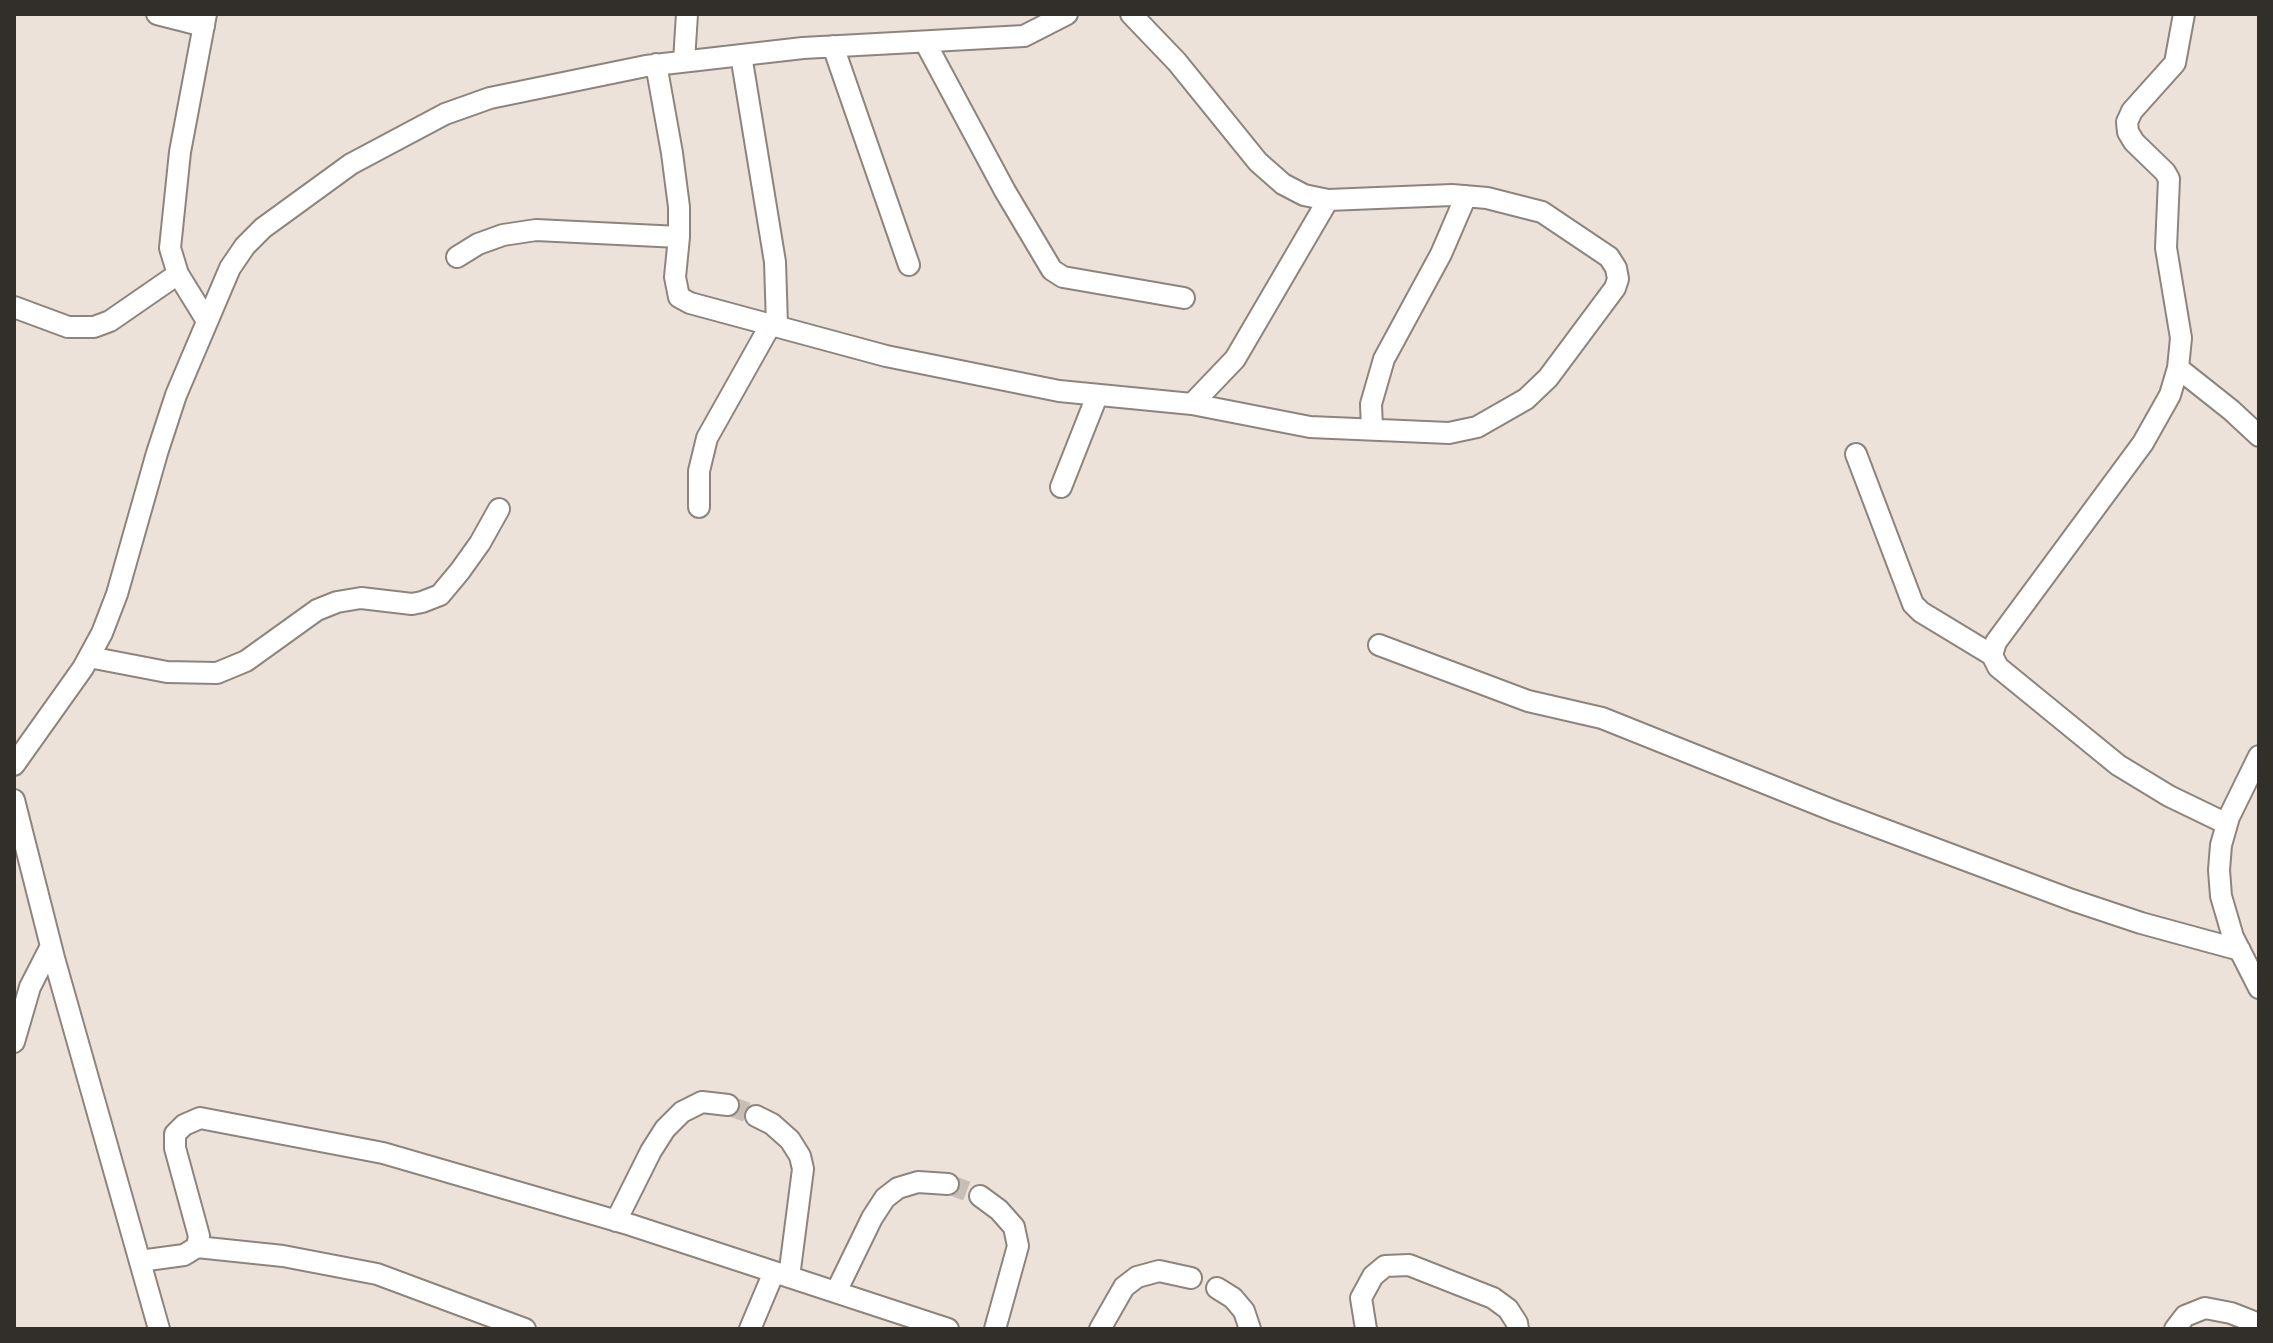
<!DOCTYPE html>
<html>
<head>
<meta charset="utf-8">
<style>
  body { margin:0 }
  #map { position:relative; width:2273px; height:1343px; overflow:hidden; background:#ece2da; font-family:Commissioner,sans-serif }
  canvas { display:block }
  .frame { position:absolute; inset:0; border:16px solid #322f2b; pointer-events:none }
</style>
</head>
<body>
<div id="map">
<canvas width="2273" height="1343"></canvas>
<div class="frame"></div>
</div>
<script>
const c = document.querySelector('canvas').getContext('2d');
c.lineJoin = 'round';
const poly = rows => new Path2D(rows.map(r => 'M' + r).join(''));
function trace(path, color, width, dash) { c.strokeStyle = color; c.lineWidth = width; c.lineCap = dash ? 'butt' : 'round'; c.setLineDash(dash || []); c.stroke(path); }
trace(poly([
  [728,1105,756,1116],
  [948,1184,980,1196]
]), '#c7beb7', 20, [20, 10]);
const minor = poly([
  [157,14,204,26],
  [206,14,180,152,170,248,178,274,207,321],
  [2184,14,2175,63,2132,111,2127,122,2128,132,2134,142,2165,172,2169,179,2166,248,2181,338,2178,368,2170,395,2143,443,1996,642,1992,655,1998,667,2118,765,2169,796,2227,824],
  [925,42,1005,191,1052,270,1063,277,1184,298],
  [833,46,909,265],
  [741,55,775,262,777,325],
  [684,61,687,14],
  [656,64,672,153,679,207,679,237,675,277,679,297,690,303,886,356,1059,391,1192,404,1310,427,1449,433,1477,427,1526,399,1548,378,1615,288,1618,279,1616,268,1609,257,1542,212,1487,198,1452,195,1328,200,1304,195,1283,184,1258,162,1177,62,1131,14],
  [457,257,478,244,503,235,536,230,679,237],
  [14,307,68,327,94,327,110,321,178,274],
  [2178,368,2231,410,2259,436],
  [1192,404,1235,359,1328,200],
  [1372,428,1371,404,1384,359,1441,254,1466,196],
  [1856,454,1913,604,1921,612,1992,655],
  [1061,487,1097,396],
  [699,507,699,471,707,438,771,324],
  [1379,645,1528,701,1602,718,1832,810,2072,900,2141,923,2240,950],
  [89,657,167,672,217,673,246,661,317,610,337,602,361,598,412,604,422,602,440,595,460,571,480,543,499,509],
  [2259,756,2229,817,2221,845,2219,870,2221,896,2233,937,2259,988],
  [14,765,83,668,102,633,117,594,157,453,176,395,230,268,245,246,263,228,351,164,445,114,490,98,646,66,803,48,1024,36,1067,14],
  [14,800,54,958,159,1329],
  [14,1042,30,987,51,946],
  [756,1116,772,1124,790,1140,800,1156,803,1169,789,1277],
  [980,1196,999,1210,1014,1227,1018,1246,995,1329],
  [616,1221,651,1151,665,1129,682,1112,702,1102,728,1105],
  [197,1247,283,1256,377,1274,525,1329],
  [140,1261,184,1255,197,1247,199,1236,175,1148,175,1134,184,1125,200,1118,383,1153,631,1225,948,1329],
  [1217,1288,1233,1298,1244,1311,1250,1329],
  [836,1292,872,1218,885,1198,898,1188,918,1182,948,1184],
  [750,1329,774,1272],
  [1100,1329,1124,1287,1137,1277,1159,1271,1191,1278],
  [1366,1329,1361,1298,1373,1276,1385,1266,1409,1265,1493,1298,1508,1309,1517,1323,1518,1329],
  [2175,1329,2185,1316,2205,1308,2231,1313,2259,1324]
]);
trace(minor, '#8d847c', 24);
trace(minor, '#fff', 20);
</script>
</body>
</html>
